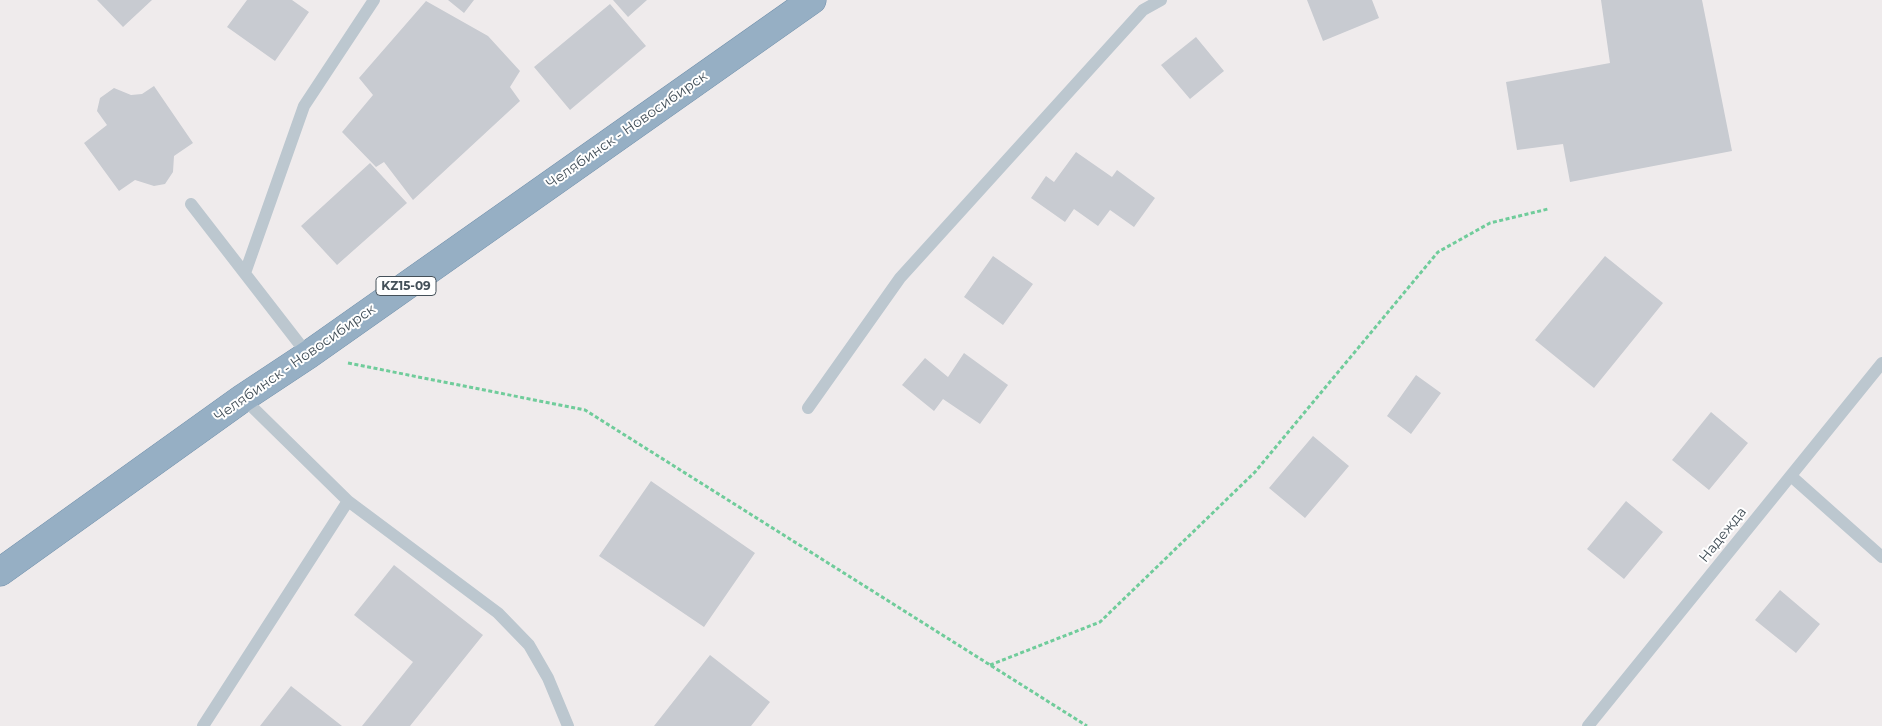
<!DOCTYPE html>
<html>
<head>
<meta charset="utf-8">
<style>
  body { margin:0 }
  canvas { display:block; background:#efebec }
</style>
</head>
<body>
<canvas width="1882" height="726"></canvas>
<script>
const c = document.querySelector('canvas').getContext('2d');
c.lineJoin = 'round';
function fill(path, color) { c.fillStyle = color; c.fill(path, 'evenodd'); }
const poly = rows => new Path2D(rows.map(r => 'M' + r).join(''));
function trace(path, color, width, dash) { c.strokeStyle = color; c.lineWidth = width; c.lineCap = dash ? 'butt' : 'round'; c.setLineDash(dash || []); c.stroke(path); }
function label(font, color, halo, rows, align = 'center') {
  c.font = font + ' Montserrat,sans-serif'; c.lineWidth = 4; c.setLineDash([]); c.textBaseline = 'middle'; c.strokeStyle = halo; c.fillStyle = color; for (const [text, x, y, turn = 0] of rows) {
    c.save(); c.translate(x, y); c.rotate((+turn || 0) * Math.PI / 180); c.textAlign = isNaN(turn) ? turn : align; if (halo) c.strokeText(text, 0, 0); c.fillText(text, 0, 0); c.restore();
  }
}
fill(poly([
  [97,0,152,0,123,27],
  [247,0,292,0,309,12,275,61,227,27],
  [448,0,474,0,464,13],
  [613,0,647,0,628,17],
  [1307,0,1372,0,1379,18,1323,41],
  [1601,0,1702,0,1732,151,1570,182,1563,144,1517,150,1506,82,1610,63],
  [426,1,488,36,520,71,510,87,520,101,413,200,384,162,376,167,342,132,373,95,359,78],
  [610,4,646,46,570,110,534,67],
  [1196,37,1224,71,1190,99,1161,65],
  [154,86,193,143,174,156,173,172,165,184,154,186,135,180,119,191,84,143,107,125,97,111,100,98,114,88,131,95,142,94],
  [1076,152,1112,177,1117,170,1155,198,1134,227,1110,210,1098,226,1074,209,1065,222,1031,198,1046,176,1054,182],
  [370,163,407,203,337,265,301,226],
  [993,256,1033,284,1003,325,964,297],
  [1605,256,1663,303,1594,388,1535,340],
  [964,353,1008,385,980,424,943,399,934,411,902,385,925,358,948,377],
  [1416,375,1441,393,1411,434,1387,416],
  [1711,412,1748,443,1709,490,1672,460],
  [1313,436,1349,466,1305,518,1269,488],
  [651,481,755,553,704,627,599,556],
  [1626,501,1663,532,1624,579,1587,549],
  [394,565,483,635,410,726,362,726,413,662,354,615],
  [1780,590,1820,624,1796,653,1755,620],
  [710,655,770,702,751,726,654,726],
  [291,686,342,726,260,726]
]), '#c8cbd1');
const trunk = poly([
  [0,572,243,398,308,355,812,0]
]);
trace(trunk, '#6d8ca8', 29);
trace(poly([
  [348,363,585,410,1087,726],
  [990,665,1100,622,1255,472,1438,252,1490,223,1548,209]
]), '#70cc9b', 3, [4, 2.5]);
trace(poly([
  [191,204,308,355],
  [245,273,304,106,374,0],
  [243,398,348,501,498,613,529,645,548,678,568,726],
  [808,408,900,278,1143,10,1161,0],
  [1791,476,1882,557],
  [203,726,348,501],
  [1588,726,1882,363]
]), '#bcc7cf', 12);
trace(trunk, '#96afc4', 28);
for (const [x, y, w] of [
  [406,286,60]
]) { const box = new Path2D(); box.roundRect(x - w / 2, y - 9.5, w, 19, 4); c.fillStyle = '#fff'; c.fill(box); trace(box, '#445059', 1); }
label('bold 12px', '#445059', null, [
  ["KZ15-09",406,286]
]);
label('14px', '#445059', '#fff', [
  ["Челябинск - Новосибирск",627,130,-35],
  ["Челябинск - Новосибирск",295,363,-35],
  ["Надежда",1723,535,-51]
]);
</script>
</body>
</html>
